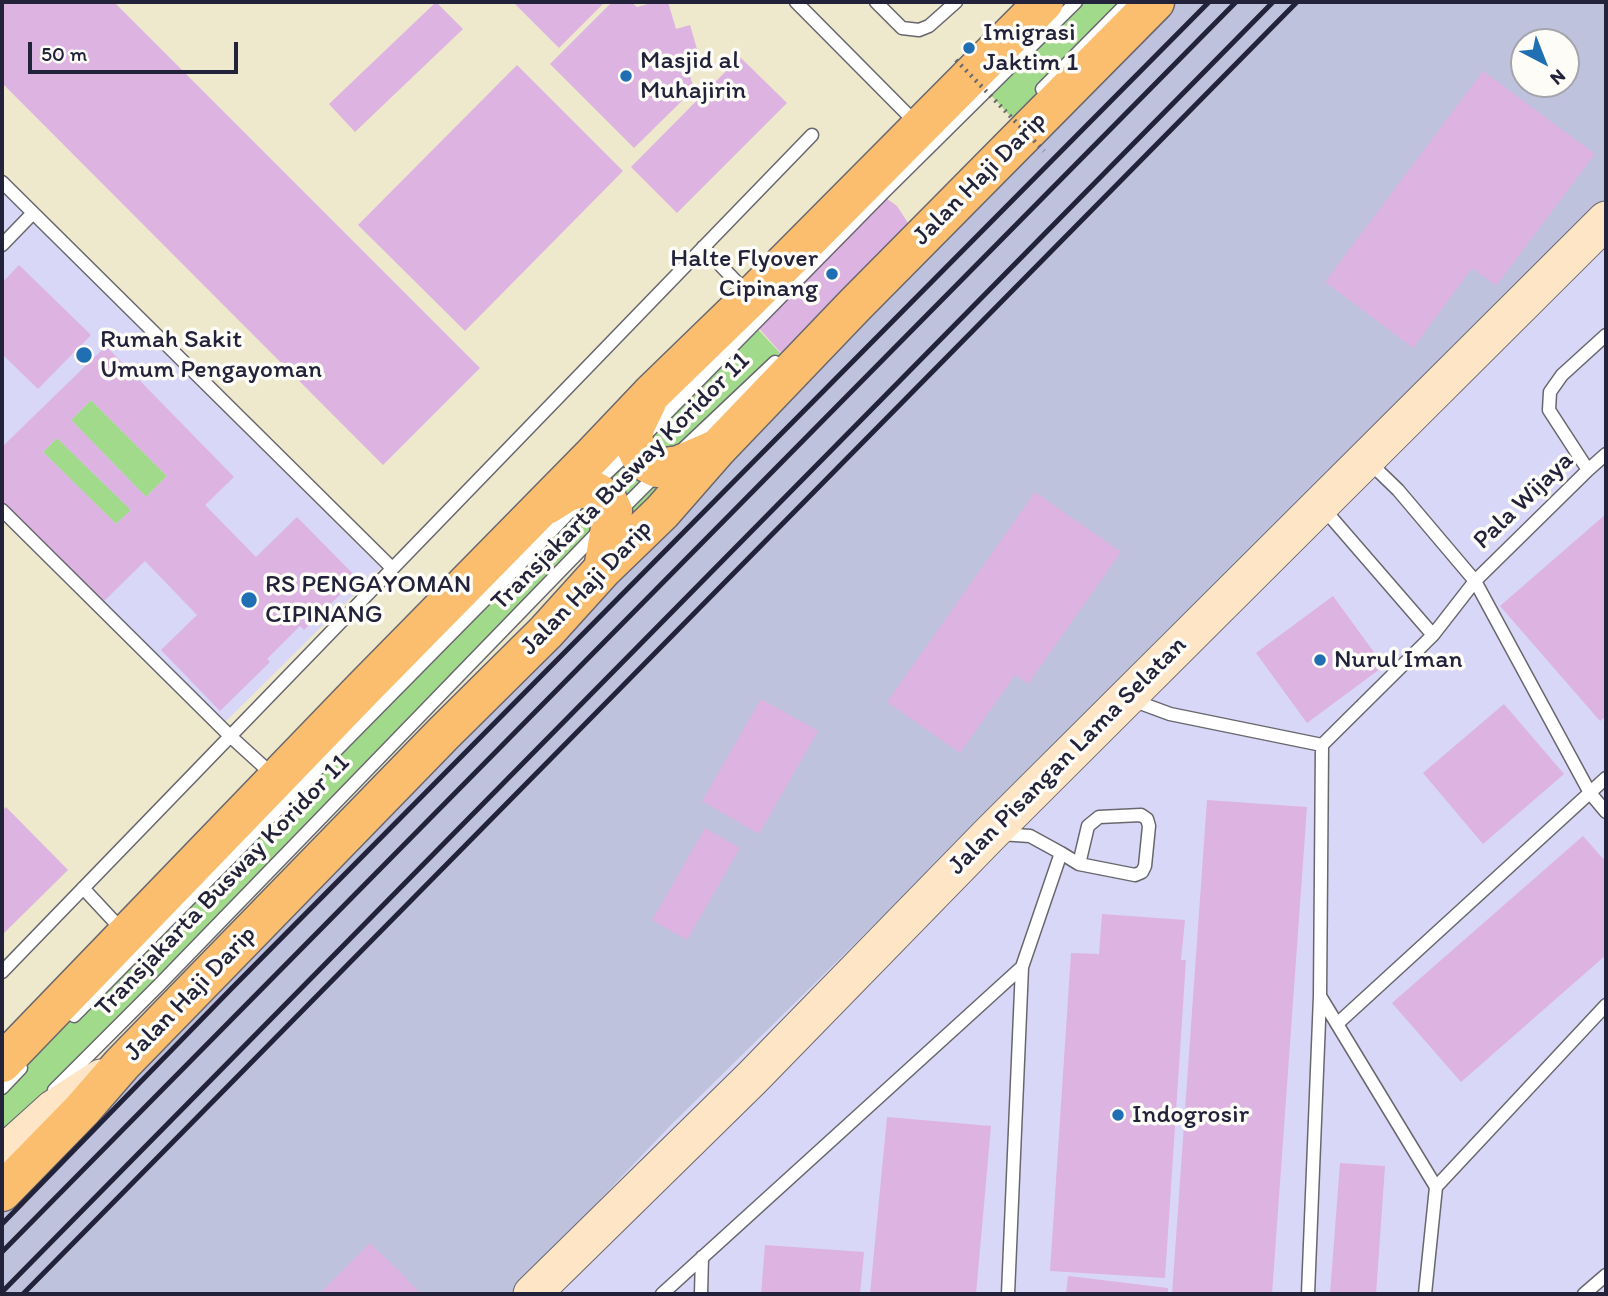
<!DOCTYPE html>
<html>
<head>
<meta charset="utf-8">
<style>
  body { margin:0 }
  #map { position:relative; width:1608px; height:1296px; overflow:hidden; background:#eee8cd; font-family:Itim,sans-serif }
  canvas { display:block }
  .frame { position:absolute; inset:0; border:4px solid #22223b; pointer-events:none }
  .north { position:absolute; left:1510px; top:28px; width:70px; height:70px; box-sizing:border-box; background:#fdfcf7; border:2px solid #a5a5ac; border-radius:50%; rotate:138deg; font-size:19px; font-weight:700; line-height:28px; text-align:center; color:#22223b }
  .north::after { content:''; display:block; margin:auto; width:24px; height:32px; background:#1f6fb2; clip-path:polygon(50% 0,100% 100%,50% 72%,0 100%) }
  .scale { position:absolute; left:28px; top:42px; width:210px; height:32px; box-sizing:border-box; border:4px solid #22223b; border-top:0; padding-left:9px; font-size:21px; line-height:24px; white-space:nowrap; color:#22223b; -webkit-text-stroke:5px #fdfcf7; paint-order:stroke }
</style>
</head>
<body>
<div id="map">
<canvas width="1608" height="1296"></canvas>
<div class="frame"></div>
<div class="north">N</div>
<div class="scale">50 m</div>
</div>
<script>
const c = document.querySelector('canvas').getContext('2d');
c.lineJoin = 'round';
function fill(path, color) { c.fillStyle = color; c.fill(path, 'evenodd'); }
const poly = rows => new Path2D(rows.map(r => 'M' + r).join(''));
function trace(path, color, width, dash) { c.strokeStyle = color; c.lineWidth = width; c.lineCap = dash ? 'butt' : 'round'; c.setLineDash(dash || []); c.stroke(path); }
function label(font, color, halo, rows, align = 'center') {
  c.font = font + ' Itim,sans-serif'; c.lineWidth = 7; c.setLineDash([]); c.textBaseline = 'middle'; c.strokeStyle = halo; c.fillStyle = color; for (const [text, x, y, turn = 0] of rows) {
    c.save(); c.translate(x, y); c.rotate((+turn || 0) * Math.PI / 180); c.textAlign = isNaN(turn) ? turn : align; if (halo) c.strokeText(text, 0, 0); c.fillText(text, 0, 0); c.restore();
  }
}
fill(poly([
  [2,192,381,568,216,731,2,518],
  [1606,204,1606,1294,510,1294,671,1125]
]), '#d8d7f8');
fill(poly([
  [1174,2,1606,2,1606,204,671,1125,510,1294,2,1294,2,1192],
  [1524,42,1566,42,1566,84,1524,84]
]), '#bfc2dd');
fill(poly([
  [1076,2,1127,2,1013,119,987,91],
  [753,324,782,355,658,512,611,520,2,1145,2,1088],
  [91,400,167,476,146,497,71,420],
  [57,438,131,510,116,524,43,452]
]), '#a2da8c');
fill(poly([
  [2,2,114,2,480,368,383,465,2,83],
  [436,2,463,29,355,132,329,104],
  [513,2,605,2,559,48],
  [612,2,631,2,637,7,655,2,668,2,676,29,690,25,699,56,685,60,694,89,634,148,550,64],
  [740,57,787,103,677,213,631,167],
  [517,65,623,171,465,331,358,225],
  [1483,71,1595,154,1496,286,1472,268,1413,348,1325,282],
  [883,196,897,206,908,223,781,353,756,325],
  [19,265,91,335,38,389,2,354,2,283],
  [106,346,234,477,205,505,256,557,297,517,357,578,304,630,300,626,267,659,270,662,220,711,161,650,197,615,145,561,100,605,2,504,2,447],
  [91,400,167,476,146,497,71,420],
  [57,438,131,510,116,524,43,452],
  [1035,492,1121,552,1028,684,1015,675,960,753,887,702],
  [1606,514,1606,716,1600,721,1500,606],
  [1333,596,1384,666,1307,723,1256,653],
  [761,699,818,731,759,834,702,801],
  [1504,704,1564,774,1483,844,1423,773],
  [1207,800,1307,807,1272,1294,1172,1294],
  [6,807,68,870,2,935,2,812],
  [705,828,740,848,687,940,652,920],
  [1583,836,1606,862,1606,955,1461,1082,1392,1003],
  [1102,914,1185,920,1181,960,1186,960,1165,1278,1050,1271,1071,953,1099,954],
  [887,1117,991,1126,976,1294,870,1294],
  [1340,1163,1385,1166,1376,1294,1330,1294],
  [370,1243,401,1273,421,1294,319,1294],
  [765,1245,864,1252,860,1294,761,1294],
  [1068,1276,1168,1288,1168,1294,1066,1294]
]), '#ddb3e1');
const lane = poly([
  [796,2,916,123],
  [876,2,902,28,919,30,929,26,956,2],
  [1042,89,1128,2],
  [2,182,392,568],
  [2,245,33,213],
  [703,247,748,294],
  [648,432,884,192,1076,2],
  [684,448,775,362],
  [1368,461,1398,490,1475,581,1590,793,1606,812],
  [1588,470,1549,410,1550,392,1562,375,1606,335],
  [593,486,631,450],
  [1323,508,1433,635],
  [2,510,230,736,274,776],
  [619,512,658,473],
  [1132,700,1170,714,1322,745],
  [1000,834,1030,836,1061,853,1022,967,1008,1294],
  [1061,853,1079,864,1135,875,1142,872,1145,866,1149,826,1147,819,1141,815,1099,817,1088,826,1079,864],
  [83,888,123,931],
  [2,972,812,135],
  [1320,996,1436,1187],
  [74,1016,522,562,576,505],
  [1337,1024,1606,778],
  [2,1088,21,1068],
  [54,1090,158,986,598,532],
  [662,1294,1022,967],
  [701,1294,702,1257],
  [1308,1294,1320,996,1322,745,1433,635,1475,581,1588,470,1606,454],
  [1425,1294,1436,1187,1606,1005],
  [1584,1294,1606,1275]
]);
const secondary = poly([
  [2,1155,53,1109,101,1078],
  [532,1294,752,1078,990,834,1606,220]
]);
const primary = poly([
  [647,402,636,425,633,436,635,446,640,456,647,463,657,468,679,465,716,449],
  [547,505,569,491,579,489,591,489,600,494,608,501,613,511,603,569],
  [2,1063,362,690,593,455,650,395,751,297,1044,2],
  [2,1192,82,1110,122,1064,443,734,546,632,603,569,662,512,718,448,854,306,1155,2]
]);
trace(lane, '#69676e', 15);
trace(secondary, '#69676e', 39);
trace(primary, '#69676e', 41);
trace(lane, '#fff', 12);
trace(secondary, '#fde5c5', 37);
trace(primary, '#fbbe6e', 38);
trace(poly([
  [2,1224,233,987,1209,2],
  [2,1252,1236,2],
  [2,1292,1273,2],
  [23,1294,1297,2]
]), '#22223b', 5);
trace(poly([
  [956,60,1044,151]
]), '#69676e', 4.5, [2, 5]);
for (const [x, y, r, color] of [
  [969,48,7,"#1f6fb2"],
  [626,76,7,"#1f6fb2"],
  [832,274,7,"#1f6fb2"],
  [84,355,9,"#1f6fb2"],
  [249,600,9,"#1f6fb2"],
  [1320,660,7,"#1f6fb2"],
  [1118,1115,7,"#1f6fb2"]
]) { const dot = new Path2D(); dot.arc(x, y, r, 0, 2 * Math.PI); c.fillStyle = color; c.fill(dot); trace(dot, '#fdfcf7', 2.5); }
label('26px', '#22223b', '#fdfcf7', [
  ["Imigrasi",983,33],
  ["Jaktim 1",983,63],
  ["Masjid al",640,61],
  ["Muhajirin",640,91],
  ["Halte Flyover",818,259,"right"],
  ["Cipinang",818,289,"right"],
  ["Rumah Sakit",100,340],
  ["Umum Pengayoman",100,370],
  ["RS PENGAYOMAN",265,585],
  ["CIPINANG",265,615],
  ["Nurul Iman",1334,660],
  ["Indogrosir",1132,1115]
], 'left');
label('26px', '#22223b', '#fdfcf7', [
  ["Jalan Haji Darip",980,179,-45],
  ["Transjakarta Busway Koridor 11",621,482,-45],
  ["Pala Wijaya",1524,501,-44],
  ["Jalan Haji Darip",587,588,-46],
  ["Jalan Pisangan Lama Selatan",1068,756,-45],
  ["Transjakarta Busway Koridor 11",223,886,-46],
  ["Jalan Haji Darip",191,994,-46]
]);
</script>
</body>
</html>
